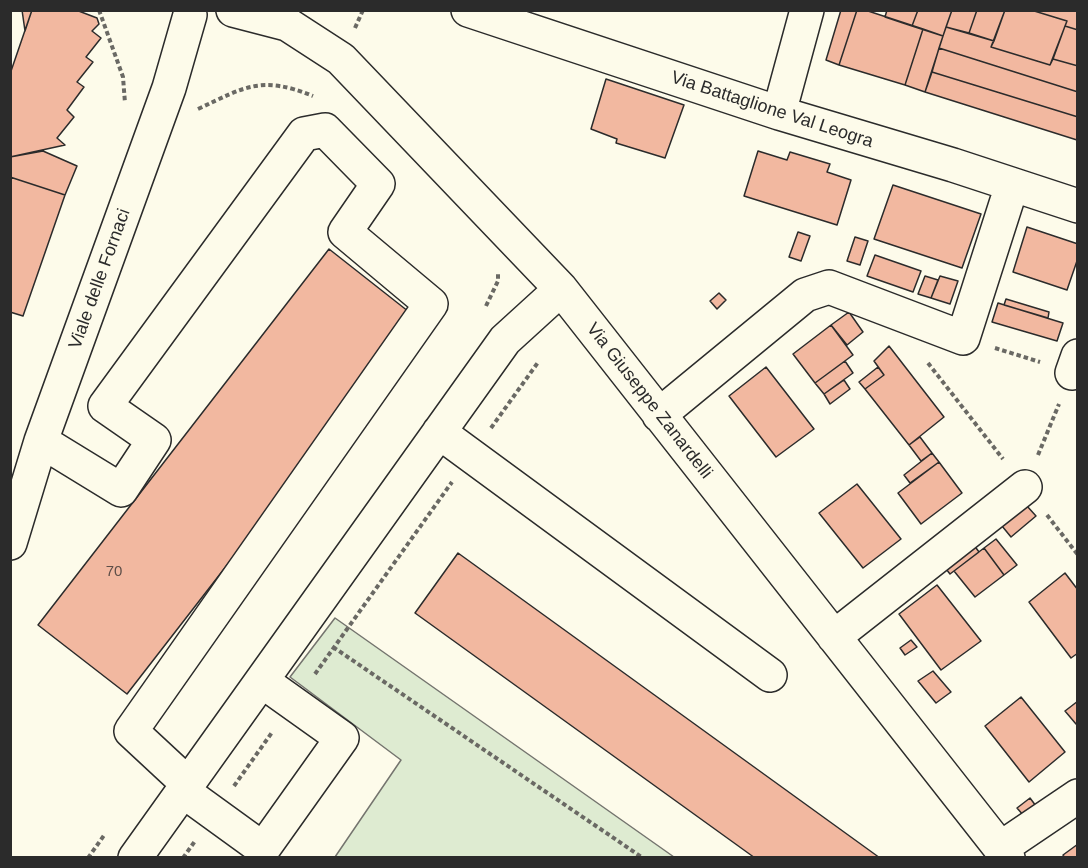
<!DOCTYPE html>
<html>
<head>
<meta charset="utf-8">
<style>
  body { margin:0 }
  #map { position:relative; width:1088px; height:868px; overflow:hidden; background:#fdfbea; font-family:Helvetica,sans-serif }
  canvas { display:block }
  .frame { position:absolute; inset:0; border:12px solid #2b2b2b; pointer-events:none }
</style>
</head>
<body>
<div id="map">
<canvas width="1088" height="868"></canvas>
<div class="frame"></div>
</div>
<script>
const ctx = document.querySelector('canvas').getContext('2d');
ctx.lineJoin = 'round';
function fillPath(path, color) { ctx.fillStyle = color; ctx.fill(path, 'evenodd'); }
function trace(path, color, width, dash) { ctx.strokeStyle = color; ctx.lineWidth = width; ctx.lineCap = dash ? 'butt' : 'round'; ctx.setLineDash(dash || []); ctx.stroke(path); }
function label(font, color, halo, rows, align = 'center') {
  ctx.font = font + ' Helvetica,sans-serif'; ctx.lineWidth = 4.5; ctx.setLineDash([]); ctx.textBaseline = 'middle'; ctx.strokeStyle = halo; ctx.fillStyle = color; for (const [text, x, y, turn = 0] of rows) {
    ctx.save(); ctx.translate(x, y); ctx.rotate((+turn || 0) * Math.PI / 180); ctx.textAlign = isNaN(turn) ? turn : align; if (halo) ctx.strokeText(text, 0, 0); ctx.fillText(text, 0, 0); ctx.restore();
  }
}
const green = new Path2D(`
  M 335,618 L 674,857 L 335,857 L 401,760 L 290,677 Z`);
const building = new Path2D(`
  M 22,10 L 32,10 L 25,31 Z
  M 32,10 L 76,10 L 97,18 L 99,24 L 92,31 L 101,38 L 86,57 L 93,62 L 77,82 L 84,87 L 67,110 L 74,117 L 57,138 L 65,145 L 10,157 L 10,74 Z
  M 841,10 L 857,10 L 839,65 L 826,60 Z
  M 857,10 L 865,10 L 923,29 L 905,85 L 839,65 Z
  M 887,10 L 918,10 L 912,26 L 885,17 Z
  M 918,10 L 952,10 L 943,36 L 912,26 Z
  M 952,10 L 977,10 L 969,33 L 946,27 Z
  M 977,10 L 1005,10 L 994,41 L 969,33 Z
  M 1005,10 L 1031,10 L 1067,21 L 1050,65 L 991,47 Z
  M 1031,10 L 1078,10 L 1078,30 L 1065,26 L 1067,21 Z
  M 1065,26 L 1078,30 L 1078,66 L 1053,59 Z
  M 946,27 L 994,41 L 991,47 L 1050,65 L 1053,59 L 1078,66 L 1078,92 L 939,48 Z
  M 923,29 L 943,36 L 925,92 L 905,85 Z
  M 939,48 L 1078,92 L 1078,117 L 932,72 Z
  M 932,72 L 1078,117 L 1077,140 L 925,92 Z
  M 606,79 L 684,105 L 665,158 L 616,143 L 617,139 L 591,129 Z
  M 43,151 L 77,166 L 65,195 L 10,177 L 10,157 Z
  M 758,151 L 787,160 L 790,152 L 830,164 L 827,172 L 851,180 L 837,225 L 744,196 Z
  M 10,177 L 65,195 L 23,316 L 10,312 Z
  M 893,185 L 981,214 L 962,268 L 874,239 Z
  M 1027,227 L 1078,244 L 1078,258 L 1067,290 L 1013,272 Z
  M 798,232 L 810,236 L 801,261 L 789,257 Z
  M 855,237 L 868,241 L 860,265 L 847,261 Z
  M 329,249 L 418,319 L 127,694 L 38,625 Z
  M 875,255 L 921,271 L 913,292 L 867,276 Z
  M 925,276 L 938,280 L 931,298 L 918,294 Z
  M 940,276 L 958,281 L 950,304 L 931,298 Z
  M 719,293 L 726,300 L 717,309 L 710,301 Z
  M 1006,299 L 1049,312 L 1048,318 L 1004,305 Z
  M 998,303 L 1063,323 L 1057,341 L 992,322 Z
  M 849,312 L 863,332 L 847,345 L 831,325 Z
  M 831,325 L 853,355 L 815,383 L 793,354 Z
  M 889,346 L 944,417 L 909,445 L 865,389 L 884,375 L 874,361 Z
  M 845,361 L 853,373 L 824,394 L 815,383 Z
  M 766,367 L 814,429 L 776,457 L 729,396 Z
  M 878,367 L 884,375 L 865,389 L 859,382 Z
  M 844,380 L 850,389 L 830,404 L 824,394 Z
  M 920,437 L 932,453 L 921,461 L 909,445 Z
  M 932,453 L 939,462 L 910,483 L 904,475 Z
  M 939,462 L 962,493 L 921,524 L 898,493 Z
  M 857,484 L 901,539 L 863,568 L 819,513 Z
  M 1027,506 L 1036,516 L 1011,537 L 1002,526 Z
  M 968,537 L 979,552 L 950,574 L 939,560 Z
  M 996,539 L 1017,565 L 1004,575 L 984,548 Z
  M 984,548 L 1004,575 L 975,597 L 954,571 Z
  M 458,553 L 880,858 L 755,858 L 415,613 Z
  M 1065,573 L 1078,590 L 1078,653 L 1071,658 L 1029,602 Z
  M 937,585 L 981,641 L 941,670 L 899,614 Z
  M 911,640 L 917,647 L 905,655 L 900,648 Z
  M 933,671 L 951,692 L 936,703 L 918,681 Z
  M 1021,697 L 1065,752 L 1029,782 L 985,726 Z
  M 1078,701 L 1078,723 L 1076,724 L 1065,711 Z
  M 1030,798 L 1036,806 L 1024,816 L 1017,808 Z
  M 1078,844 L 1078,858 L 1065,858 L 1063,855 Z`);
const path = new Path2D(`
  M 99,10 L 123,77 L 125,103
  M 355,28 L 363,10
  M 198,109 C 245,87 261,75 313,96
  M 486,306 L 498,281 L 498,274
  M 995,348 L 1040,362
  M 928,363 L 1003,459
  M 491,428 L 539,361
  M 1038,455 L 1059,404
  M 1047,515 L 1078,555
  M 333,647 L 643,858
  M 315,674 L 452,482
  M 234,786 L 273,731
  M 88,858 L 105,834
  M 183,858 L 195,841`);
const minor = new Path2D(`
  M 233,10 L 287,24 L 341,59 L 561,289 L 1008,858
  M 468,10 L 779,113 L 953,165 L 1078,206
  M 779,113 L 807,10
  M 1072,373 L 1078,356
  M 659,415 L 805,295 L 829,287 L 963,338 L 1012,185
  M 439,432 L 770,675
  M 41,441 L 121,490 L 154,440 L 105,406 L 304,134 L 325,130 L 378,184 L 345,232 L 431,304 L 131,731 L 188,784
  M 10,543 L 41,441 L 169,88 L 190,15
  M 834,637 L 1025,487
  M 183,791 L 263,849 L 342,738 L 262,681
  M 1001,848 L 1078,796
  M 135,858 L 505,340 L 561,289`);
const numberNames = [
  ["70",114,572]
];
const streetNames = [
  ["Via Battaglione Val Leogra",772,110,18],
  ["Viale delle Fornaci",100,279,-70],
  ["Via Giuseppe Zanardelli",649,401,52]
];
fillPath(green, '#deebd1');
trace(green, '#74746e', 1.5);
fillPath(building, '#f2b8a0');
trace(building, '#2b2b2b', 1.5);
trace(minor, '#2b2b2b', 36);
trace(path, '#6a6964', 4, [4.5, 3]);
trace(minor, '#fdfbea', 33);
label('15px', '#5d4e48', null, numberNames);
label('18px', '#2b2b2b', '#fdfbea', streetNames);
</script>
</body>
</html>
